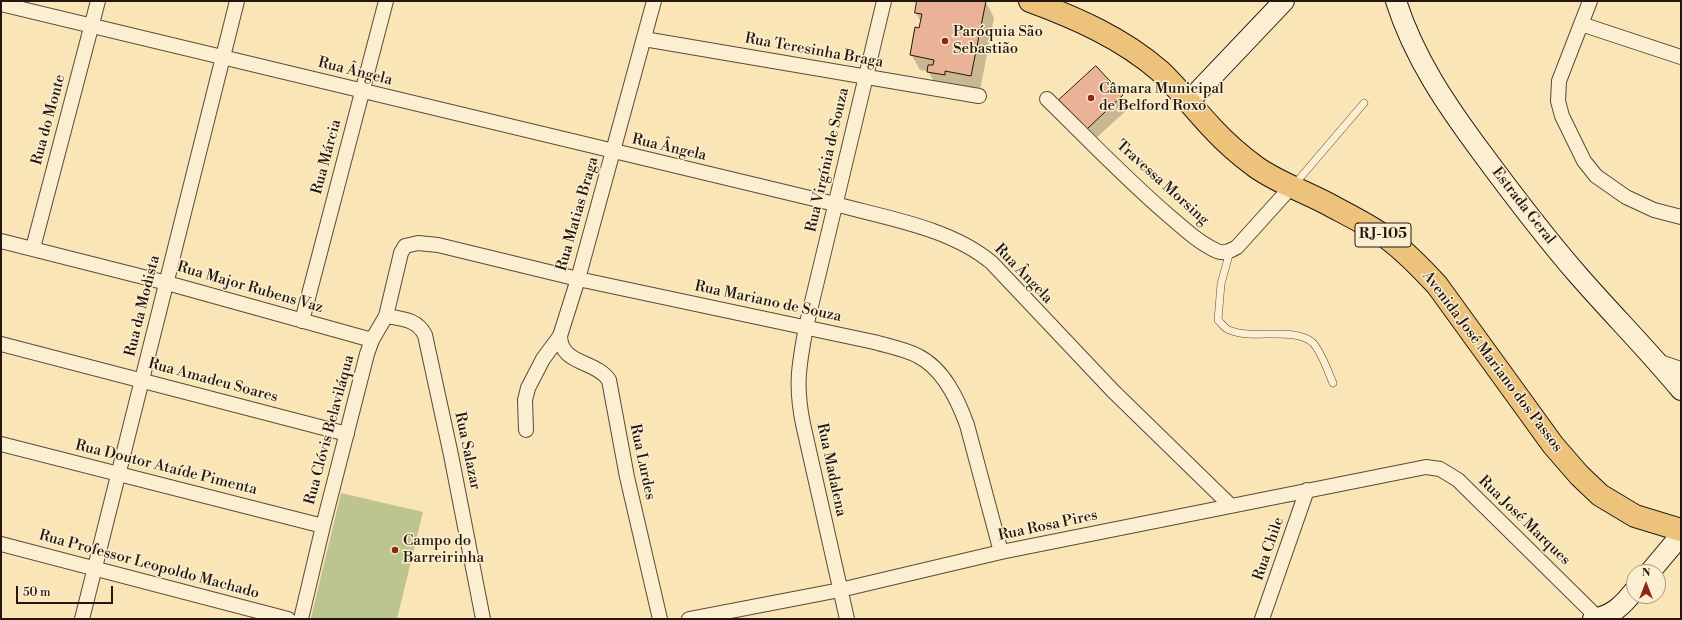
<!DOCTYPE html>
<html>
<head>
<meta charset="utf-8">
<style>
  body { margin:0 }
  #map { position:relative; width:1682px; height:620px; overflow:hidden; background:#fae5b6; font-family:"Libre Bodoni",serif }
  canvas { display:block }
  .frame { position:absolute; inset:0; border:2px solid #22180f; pointer-events:none }
  .north { position:absolute; left:1626px; top:564px; width:40px; height:40px; box-sizing:border-box; background:#fceed0; border:1px solid #a59883; border-radius:50%; rotate:0deg; font-size:11px; font-weight:700; line-height:16px; text-align:center; color:#22180f }
  .north::after { content:''; display:block; margin:auto; width:14px; height:18px; background:#8f2418; clip-path:polygon(50% 0,100% 100%,50% 72%,0 100%) }
  .scale { position:absolute; left:16px; top:586px; width:97px; height:18px; box-sizing:border-box; border:2px solid #22180f; border-top:0; padding-left:5px; font-size:12px; line-height:14px; white-space:nowrap; color:#22180f; -webkit-text-stroke:3px #fceed0; paint-order:stroke }
</style>
</head>
<body>
<div id="map">
<canvas width="1682" height="620"></canvas>
<div class="frame"></div>
<div class="north">N</div>
<div class="scale">50 m</div>
</div>
<script>
const ctx = document.querySelector('canvas').getContext('2d');
ctx.lineJoin = 'round';
function fillPath(path, color) { ctx.fillStyle = color; ctx.fill(path, 'evenodd'); }
function trace(path, color, width, dash) { ctx.strokeStyle = color; ctx.lineWidth = width; ctx.lineCap = dash ? 'butt' : 'round'; ctx.setLineDash(dash || []); ctx.stroke(path); }
function label(font, color, halo, rows, align = 'center') {
  ctx.font = font + ' "Libre Bodoni",serif'; ctx.lineWidth = 3; ctx.setLineDash([]); ctx.textBaseline = 'middle'; ctx.strokeStyle = halo; ctx.fillStyle = color; for (const [text, x, y, turn = 0] of rows) {
    ctx.save(); ctx.translate(x, y); ctx.rotate((+turn || 0) * Math.PI / 180); ctx.textAlign = isNaN(turn) ? turn : align; if (halo) ctx.strokeText(text, 0, 0); ctx.fillText(text, 0, 0); ctx.restore();
  }
}
const green = new Path2D(`
  M 341,493 L 423,512 L 397,619 L 311,618 Z`);
const shadow = new Path2D(`
  M 918,1 L 986,2 L 994,18 L 980,90 L 937,87 L 928,71 L 920,70 L 911,54 L 921,22 L 916,13 Z
  M 1096,68 L 1122,96 L 1129,108 L 1094,140 L 1067,111 L 1060,100 Z`);
const building = new Path2D(`
  M 917,1 L 986,1 L 971,76 L 945,71 L 945,75 L 927,72 L 928,65 L 933,65 L 934,60 L 910,55 L 915,27 L 919,28 L 922,14 L 915,13 Z
  M 1096,66 L 1123,95 L 1087,129 L 1059,100 Z`);
const lane = new Path2D(`
  M 1294,185 L 1364,103
  M 1230,251 L 1221,284 L 1218,320 C 1221,323 1224,327 1227,329 C 1249,341 1293,326 1312,342 C 1321,350 1328,372 1333,383`);
const street = new Path2D(`
  M 1590,1 L 1559,81 L 1558,101 L 1562,116 L 1584,161 L 1596,176 L 1626,197 L 1654,210 L 1681,217
  M 1,4 L 835,204 C 886,218 951,228 992,263 L 1113,391 L 1231,506
  M 1581,24 L 1681,57
  M 644,39 L 979,96
  M 1047,99 C 1087,138 1125,178 1168,215 C 1182,227 1199,243 1217,251 C 1224,254 1230,251 1237,247 L 1292,186
  M 1,241 L 167,283 L 372,340
  M 33,248 L 98,1
  M 386,316 C 402,319 417,319 425,335 L 451,455 L 483,619
  M 302,321 L 386,1
  M 560,336 C 561,365 595,360 609,380 L 627,477 L 660,619
  M 1,344 L 347,434
  M 1657,361 L 1681,369
  M 526,430 L 525,400 L 528,388 L 543,359 L 560,336 L 578,279 L 654,1
  M 1,444 L 323,526
  M 1,544 L 288,619
  M 82,619 L 237,1
  M 301,619 L 323,526 L 367,354 L 372,340 L 386,316 L 401,253 L 405,246 L 418,243 L 438,245 L 578,279 L 874,342 C 888,346 905,349 918,356 C 944,369 958,400 967,425 L 1001,552
  M 689,619 L 840,590 L 1001,552 L 1426,467 L 1440,469 L 1458,480 L 1599,619
  M 847,619 L 803,424 C 795,385 799,365 806,327 L 884,1
  M 1262,619 L 1307,490`);
const secondary = new Path2D(`
  M 1396,1 C 1414,58 1447,106 1482,153 C 1513,195 1544,236 1578,275 C 1612,314 1648,350 1681,390
  M 1189,101 L 1284,1
  M 1650,572 L 1681,535
  M 1593,619 C 1612,616 1623,605 1634,591`);
const primary = new Path2D(`
  M 1030,1 C 1076,18 1122,38 1160,71 C 1179,89 1195,110 1213,129 C 1226,143 1241,156 1256,167 C 1277,182 1303,191 1326,203 C 1348,215 1372,226 1391,241 C 1408,254 1423,270 1437,285 L 1553,445 L 1579,475 L 1600,495 L 1635,516 L 1681,530`);
const markers = [
  [945,41,4,"#8f2418"],
  [1091,98,4,"#8f2418"],
  [395,550,4,"#8f2418"]
];
const shields = [
  [1383,235,56]
];
const shieldNames = [
  ["RJ-105",1383,235]
];
const poiNames = [
  ["Paróquia São",953,32],
  ["Sebastião",953,49],
  ["Câmara Municipal",1099,89],
  ["de Belford Roxo",1099,106],
  ["Campo do",403,541],
  ["Barreirinha",403,558]
];
const streetNames = [
  ["Rua Teresinha Braga",814,51,10],
  ["Rua Ângela",355,72,14],
  ["Rua do Monte",49,120,-75],
  ["Rua Ângela",669,148,13],
  ["Rua Márcia",327,157,-75],
  ["Rua Virgínia de Souza",828,160,-77],
  ["Travessa Morsing",1162,183,42],
  ["Estrada Geral",1523,206,52],
  ["Rua Matias Braga",578,214,-74],
  ["Rua Ângela",1023,274,46],
  ["Rua Major Rubens Vaz",250,288,16],
  ["Rua Mariano de Souza",768,302,12],
  ["Rua da Modista",143,306,-76],
  ["Avenida José Mariano dos Passos",1492,362,53],
  ["Rua Amadeu Soares",213,381,15],
  ["Rua Clóvis Belaviláqua",330,430,-75],
  ["Rua Salazar",467,451,78],
  ["Rua Lurdes",642,462,78],
  ["Rua Doutor Ataíde Pimenta",166,468,14],
  ["Rua Madalena",831,470,78],
  ["Rua José Marques",1524,521,44],
  ["Rua Rosa Pires",1048,526,-12],
  ["Rua Chile",1269,549,-71],
  ["Rua Professor Leopoldo Machado",149,565,15]
];
fillPath(green, '#bdc58f');
fillPath(shadow, '#0003');
fillPath(building, '#eab297');
trace(building, '#22180f', 1);
trace(lane, '#584b39', 8);
trace(street, '#584b39', 16);
trace(secondary, '#22180f', 22);
trace(primary, '#22180f', 24);
trace(lane, '#fceed0', 7);
trace(street, '#fceed0', 14);
trace(secondary, '#fceed0', 20);
trace(primary, '#edc27b', 22);
for (const [x, y, r, color] of markers) { const dot = new Path2D(); dot.arc(x, y, r, 0, 2 * Math.PI); ctx.fillStyle = color; ctx.fill(dot); trace(dot, '#fceed0', 1.5); }
for (const [x, y, w] of shields) { const box = new Path2D(); box.roundRect(x - w / 2, y - 12, w, 24, 3); ctx.fillStyle = '#fceed0'; ctx.fill(box); trace(box, '#22180f', 1); }
label('bold 14px', '#22180f', null, shieldNames);
label('15px', '#22180f', '#fceed0', poiNames, 'left');
label('15px', '#22180f', '#fceed0', streetNames);
</script>
</body>
</html>
